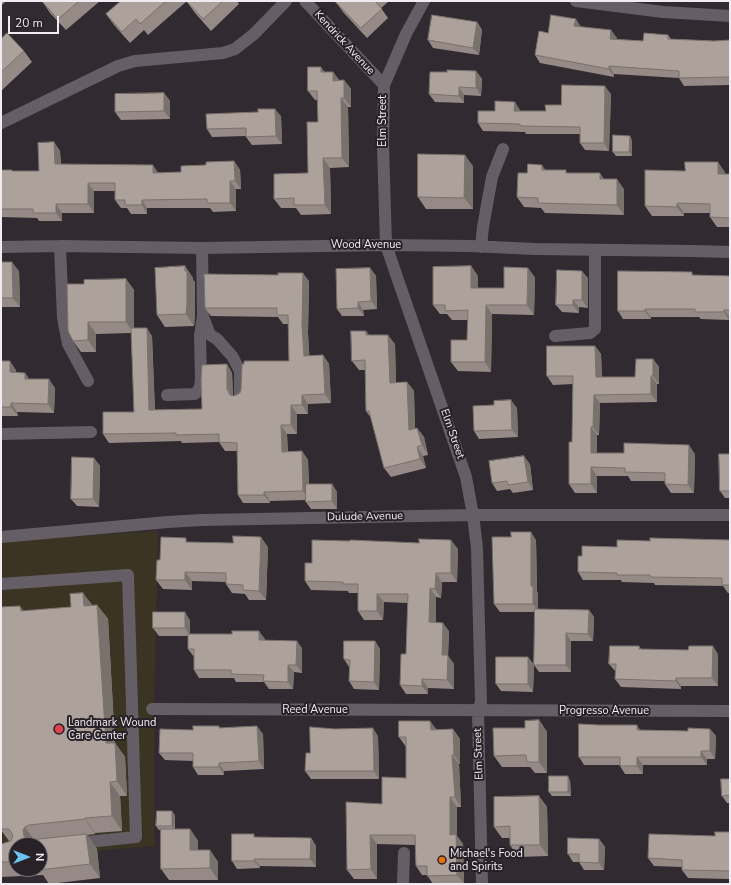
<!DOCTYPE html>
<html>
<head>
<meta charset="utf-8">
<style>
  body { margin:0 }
  #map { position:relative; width:731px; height:885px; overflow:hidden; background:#322a31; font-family:"Nunito Sans",sans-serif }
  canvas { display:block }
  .frame { position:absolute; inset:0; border:2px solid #f1ecf1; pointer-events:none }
  .north { position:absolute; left:8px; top:837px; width:40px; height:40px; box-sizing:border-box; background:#282127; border:1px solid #787278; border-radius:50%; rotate:90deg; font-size:11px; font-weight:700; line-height:16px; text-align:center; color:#f1ecf1 }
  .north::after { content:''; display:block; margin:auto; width:14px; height:18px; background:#6bc3f2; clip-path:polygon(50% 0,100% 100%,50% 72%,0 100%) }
  .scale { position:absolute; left:8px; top:16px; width:51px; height:18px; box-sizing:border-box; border:2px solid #f1ecf1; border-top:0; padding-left:5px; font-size:12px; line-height:14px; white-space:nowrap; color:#f1ecf1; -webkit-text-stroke:3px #282127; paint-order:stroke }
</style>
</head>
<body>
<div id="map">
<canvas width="731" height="885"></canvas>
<div class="frame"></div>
<div class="north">N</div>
<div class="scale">20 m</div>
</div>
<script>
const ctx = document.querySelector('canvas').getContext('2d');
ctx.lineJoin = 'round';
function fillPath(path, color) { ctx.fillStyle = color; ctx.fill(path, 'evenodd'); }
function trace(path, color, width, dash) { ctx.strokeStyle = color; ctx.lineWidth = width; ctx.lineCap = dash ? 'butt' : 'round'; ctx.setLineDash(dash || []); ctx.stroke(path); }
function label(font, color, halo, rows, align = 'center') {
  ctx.font = font + ' "Nunito Sans",sans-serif'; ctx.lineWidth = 4; ctx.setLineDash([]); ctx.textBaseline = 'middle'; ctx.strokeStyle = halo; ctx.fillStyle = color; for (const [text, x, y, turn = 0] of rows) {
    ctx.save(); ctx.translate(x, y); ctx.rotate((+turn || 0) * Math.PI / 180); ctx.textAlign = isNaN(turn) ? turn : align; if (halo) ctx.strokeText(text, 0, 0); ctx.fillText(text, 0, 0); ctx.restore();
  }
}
const commercial = new Path2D(`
  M 158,531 L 154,709 L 154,846 L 40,855 L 40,845 L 16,845 L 1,858 L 1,541 Z`);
const minor = new Path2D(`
  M 305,1 L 384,85
  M 424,1 L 406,34 L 384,85 L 383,145 L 386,245 L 466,477 L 473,515 L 477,548 L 481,702 L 478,711 L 482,884
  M 576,1 L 663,12 L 730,16
  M 1,123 L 118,66 L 135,61 L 223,53 L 235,49 L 254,34 L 286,1
  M 60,246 L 63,318 L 68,344 L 88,381
  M 1,247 L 60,246 L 202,248 L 386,245 L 470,246 L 535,249 L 693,251 L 730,252
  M 481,247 L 483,227 L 492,177 L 503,149
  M 204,319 L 210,335 L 217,339 L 232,356 L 240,371 L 240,397
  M 555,336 L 590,333 L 595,329 L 595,250
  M 167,395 L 195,394 L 200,388 L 201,378 L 200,336 L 203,316 L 202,248
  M 1,434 L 91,432
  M 1,537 L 168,522 L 202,520 L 473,515 L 730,515
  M 1,584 L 128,575 L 136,837 L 77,843
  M 152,709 L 730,711
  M 403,884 L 404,853`);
const wall = new Path2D(`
  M 1,1 L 6,1 L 1,6 Z
  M 42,1 L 100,1 L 66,30 L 50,13 Z
  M 121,1 L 187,1 L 148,35 L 144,30 L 130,43 L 114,25 L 106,14 Z
  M 188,1 L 237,1 L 239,4 L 211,31 L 195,13 L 187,2 Z
  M 335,1 L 389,1 L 381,8 L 388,18 L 367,38 L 343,12 Z
  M 477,22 L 482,30 L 479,55 L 433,48 L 428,40 Z
  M 581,27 L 617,38 L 616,39 L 643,41 L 668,35 L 671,39 L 714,41 L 730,40 L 730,85 L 684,86 L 679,78 L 614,74 L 614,77 L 540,63 L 535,55 L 548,33 Z
  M 1,39 L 24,51 L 32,62 L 1,91 Z
  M 476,71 L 482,79 L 481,96 L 464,95 L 464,103 L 435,102 L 429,94 L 447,72 Z
  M 325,72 L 333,72 L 339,80 L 344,80 L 351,89 L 351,107 L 348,107 L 349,167 L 330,168 L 331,214 L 301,215 L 296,208 L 281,208 L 274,199 L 308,173 L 318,122 L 318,100 L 315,100 L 308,91 Z
  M 164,93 L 170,101 L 170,119 L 121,120 L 115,112 Z
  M 611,94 L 609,151 L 585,150 L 580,143 L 580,134 L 526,134 L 525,132 L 483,131 L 478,123 L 495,111 L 520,110 L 520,111 L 546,111 L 561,105 Z
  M 258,112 L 281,116 L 282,144 L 252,145 L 246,137 L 246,136 L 212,137 L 207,129 Z
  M 632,140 L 632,156 L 616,156 L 613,152 Z
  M 54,142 L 60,151 L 61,164 L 158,173 L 181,172 L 206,165 L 234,161 L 240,170 L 241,189 L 236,189 L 236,211 L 213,212 L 210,208 L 147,208 L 147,214 L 131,214 L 127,208 L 121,208 L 115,200 L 115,191 L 94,191 L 94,213 L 62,213 L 62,221 L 39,221 L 37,218 L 1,217 L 1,170 L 12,170 L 13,171 L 39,171 Z
  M 473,166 L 473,209 L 426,209 L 418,197 Z
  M 545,170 L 568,173 L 604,179 L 624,189 L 624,215 L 545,213 L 541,208 L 524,207 L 517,197 L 527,173 Z
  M 725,172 L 725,174 L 730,174 L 730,227 L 717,227 L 710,217 L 710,213 L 684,213 L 684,216 L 652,216 L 645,206 Z
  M 1,262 L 19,271 L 20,307 L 1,307 Z
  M 185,266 L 193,278 L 193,280 L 195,282 L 195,316 L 194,326 L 165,327 L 157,315 Z
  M 471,266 L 478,276 L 478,288 L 504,288 L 535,277 L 534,315 L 492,314 L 491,372 L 458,371 L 451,362 L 467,340 L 468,320 L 452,320 L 447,314 L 440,314 L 433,305 Z
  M 370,268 L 376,276 L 377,309 L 363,310 L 364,316 L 342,316 L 337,309 Z
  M 695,275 L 730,276 L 729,320 L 701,319 L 699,317 L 651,317 L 651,319 L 623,319 L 618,311 Z
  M 588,278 L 588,308 L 579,307 L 579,313 L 562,312 L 556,305 Z
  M 126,279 L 134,290 L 134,328 L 152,336 L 155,410 L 202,409 L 227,364 L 232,373 L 233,395 L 234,396 L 289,361 L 288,324 L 283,324 L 278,317 L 211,316 L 205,308 L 309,281 L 308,333 L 309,356 L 323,355 L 329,364 L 331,403 L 308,404 L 308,414 L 297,414 L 297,434 L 287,434 L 288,452 L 302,451 L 308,460 L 309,484 L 332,484 L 337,492 L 337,509 L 311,509 L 306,502 L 306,500 L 270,501 L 270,503 L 243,503 L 238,495 L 237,451 L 225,451 L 219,442 L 182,443 L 181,441 L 109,443 L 103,434 L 134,412 L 131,333 L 96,334 L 96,352 L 81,352 L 73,341 L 84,284 Z
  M 366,331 L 369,335 L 395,344 L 396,382 L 407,382 L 414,391 L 415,429 L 417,428 L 424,437 L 428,455 L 423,456 L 426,468 L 391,477 L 384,468 L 371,418 L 366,411 L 365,370 L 359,370 L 352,361 Z
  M 595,346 L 601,354 L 602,377 L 635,377 L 653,359 L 659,367 L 659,384 L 657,384 L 657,402 L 600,403 L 599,435 L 597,435 L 597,453 L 695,454 L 694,493 L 671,493 L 665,484 L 665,481 L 631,481 L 628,476 L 597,476 L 597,493 L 575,493 L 569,484 L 572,442 L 573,384 L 553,385 L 547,376 Z
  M 1,361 L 16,370 L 16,373 L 25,373 L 29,379 L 55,388 L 54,413 L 17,412 L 18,416 L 1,416 Z
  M 494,405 L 517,408 L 518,437 L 479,439 L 474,431 Z
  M 730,454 L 730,498 L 725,498 L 720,491 Z
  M 94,458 L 100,466 L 99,507 L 77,506 L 71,499 Z
  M 530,464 L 533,490 L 513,493 L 510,489 L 497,491 L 492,483 Z
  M 511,537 L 536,540 L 537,591 L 538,594 L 538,609 L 589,610 L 594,617 L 593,641 L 571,641 L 571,672 L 539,672 L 534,665 L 535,612 L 500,612 L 494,604 Z
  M 714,540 L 730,540 L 730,593 L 728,593 L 723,586 L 655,585 L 654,583 L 622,582 L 621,580 L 583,580 L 578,572 L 582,556 L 617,547 L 650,541 Z
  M 189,542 L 268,547 L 266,600 L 249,600 L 245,594 L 232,593 L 226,584 L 226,582 L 192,581 L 192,590 L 163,589 L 156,580 L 160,560 Z
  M 458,549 L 457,582 L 442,582 L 441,598 L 436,597 L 436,622 L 449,631 L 448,656 L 454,664 L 454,689 L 428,688 L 428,694 L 406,694 L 400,685 L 406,654 L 408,603 L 384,602 L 383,620 L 364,620 L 358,611 L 358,593 L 349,593 L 348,591 L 311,590 L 305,581 L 312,563 Z
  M 97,605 L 108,619 L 115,743 L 125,757 L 127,796 L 120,796 L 122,831 L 95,833 L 95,834 L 87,835 L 97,849 L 100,878 L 49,884 L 43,875 L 1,877 L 1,847 L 9,841 L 1,830 L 1,607 L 24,611 L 71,607 ZM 16,845 L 40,845 L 40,869 L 16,869 Z
  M 190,620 L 190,634 L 265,639 L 265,640 L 302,648 L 302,673 L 294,672 L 293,689 L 269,689 L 264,682 L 236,682 L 234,678 L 199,678 L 194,670 L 194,657 L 188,649 L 188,636 L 159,636 L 153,628 Z
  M 375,641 L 380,649 L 379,690 L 354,689 L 349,681 L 349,667 L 344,659 Z
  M 639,646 L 641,649 L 718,654 L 718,686 L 681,686 L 681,689 L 621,687 L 615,679 L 615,671 L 609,664 Z
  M 528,657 L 534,665 L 533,692 L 501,691 L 496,684 Z
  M 539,720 L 547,732 L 547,773 L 535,773 L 530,767 L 502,767 L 494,756 L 525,728 Z
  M 430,721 L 436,730 L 453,729 L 460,739 L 460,764 L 459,764 L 461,807 L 457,807 L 457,836 L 463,844 L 464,884 L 433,884 L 427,875 L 422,875 L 416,866 L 415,845 L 377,844 L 377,879 L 354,879 L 347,870 L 382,804 L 406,778 L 406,747 L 399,737 Z
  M 219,726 L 220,728 L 263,734 L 264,769 L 224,771 L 224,775 L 198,775 L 193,767 L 193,761 L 165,760 L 159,753 L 193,730 Z
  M 710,729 L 716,736 L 715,759 L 707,759 L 707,765 L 643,765 L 643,774 L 625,774 L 620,766 L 620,765 L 584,765 L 579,757 L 640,730 L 688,731 Z
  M 378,736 L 379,779 L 311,779 L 305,771 Z
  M 730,779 L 730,803 L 727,803 L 722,796 Z
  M 570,780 L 571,796 L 552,796 L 549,792 Z
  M 539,796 L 547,807 L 548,856 L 518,857 L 510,845 L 510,838 L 502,838 L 494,827 Z
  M 175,815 L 175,829 L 190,829 L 198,841 L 198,850 L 210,850 L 218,862 L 218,880 L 169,880 L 161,869 L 161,830 L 159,830 L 156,826 Z
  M 730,832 L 730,879 L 688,878 L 682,870 L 682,867 L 654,866 L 648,858 Z
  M 256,837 L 311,838 L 316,846 L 316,867 L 260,866 L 260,868 L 237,869 L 232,861 Z
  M 599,839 L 605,847 L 604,870 L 584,870 L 579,862 L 573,862 L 568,854 Z`);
const shadedWall = new Path2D(`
  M 576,19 L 581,27 L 574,26 Z
  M 477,22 L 482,30 L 479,55 L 473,48 Z
  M 611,30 L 617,38 L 616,46 L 610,39 Z
  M 609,66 L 614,74 L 614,77 L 609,69 Z
  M 321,67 L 328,76 L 321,72 Z
  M 476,71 L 482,79 L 481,96 L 476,88 Z
  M 333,72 L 340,81 L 333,81 Z
  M 344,80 L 351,89 L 351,107 L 344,98 Z
  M 605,86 L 611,94 L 609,151 L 604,143 Z
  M 459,87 L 464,95 L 464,103 L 459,96 Z
  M 164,93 L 170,101 L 170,119 L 164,111 Z
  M 341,98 L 348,107 L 349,167 L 342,158 Z
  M 515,102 L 520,110 L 520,119 L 514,111 Z
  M 275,109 L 281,116 L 282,144 L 276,136 Z
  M 630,136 L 632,140 L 632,156 L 629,152 Z
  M 54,142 L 60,151 L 61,173 L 55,164 Z
  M 465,155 L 473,166 L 473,209 L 464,198 Z
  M 323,158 L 330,168 L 331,214 L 325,205 Z
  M 234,161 L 240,170 L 241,189 L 235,181 Z
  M 718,162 L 725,172 L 725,183 L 718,174 Z
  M 153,165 L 159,174 L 153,173 Z
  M 542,165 L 549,175 L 542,170 Z
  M 600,173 L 607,183 L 600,179 Z
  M 617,179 L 624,189 L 624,215 L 617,205 Z
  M 230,181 L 236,189 L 236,211 L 230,203 Z
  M 88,183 L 94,191 L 94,213 L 88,204 Z
  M 142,200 L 147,208 L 147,214 L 142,205 Z
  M 677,203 L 684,213 L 684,216 L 677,207 Z
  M 56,204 L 62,213 L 62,221 L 56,213 Z
  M 12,262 L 19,271 L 20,307 L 13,298 Z
  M 185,266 L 193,278 L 193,280 L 195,282 L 195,316 L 194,326 L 186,314 Z
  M 471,266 L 478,276 L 478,298 L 471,288 Z
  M 370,268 L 376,276 L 377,309 L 371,301 Z
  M 528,268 L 535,277 L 534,315 L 527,305 Z
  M 582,271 L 588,278 L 588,308 L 582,300 Z
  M 303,273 L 309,281 L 308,333 L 310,365 L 304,356 L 302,325 Z
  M 126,279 L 134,290 L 134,333 L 126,322 Z
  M 573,300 L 579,307 L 579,313 L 573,305 Z
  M 358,302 L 363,310 L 364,316 L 358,308 Z
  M 486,305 L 492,314 L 491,372 L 485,362 Z
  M 645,309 L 651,317 L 651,319 L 645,311 Z
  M 724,310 L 730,317 L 729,320 L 724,312 Z
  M 88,322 L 96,334 L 96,352 L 88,340 Z
  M 147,328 L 152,336 L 155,419 L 149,410 Z
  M 366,331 L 372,340 L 366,335 Z
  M 388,335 L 395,344 L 396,392 L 390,383 Z
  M 595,346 L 601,354 L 602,386 L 596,377 Z
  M 323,355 L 329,364 L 331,403 L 325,394 Z
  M 653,359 L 659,367 L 659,384 L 653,376 Z
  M 10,361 L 16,370 L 17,381 L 10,372 Z
  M 227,364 L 232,373 L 233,397 L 230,395 L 227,389 Z
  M 25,373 L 31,382 L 25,379 Z
  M 651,376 L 657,384 L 657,402 L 651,394 Z
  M 49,379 L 55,388 L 54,413 L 48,404 Z
  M 407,382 L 414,391 L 415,440 L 409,430 Z
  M 302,395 L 308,404 L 308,414 L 302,405 Z
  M 594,395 L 600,403 L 599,435 L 593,427 Z
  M 511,400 L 517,408 L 518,437 L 512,430 Z
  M 11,403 L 17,412 L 18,416 L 11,407 Z
  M 291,405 L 297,414 L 297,434 L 291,425 Z
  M 281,425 L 287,434 L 288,461 L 282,452 Z
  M 591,427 L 597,435 L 597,461 L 591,453 Z
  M 417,428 L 424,437 L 428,455 L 422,445 Z
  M 689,445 L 695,454 L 694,493 L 688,485 Z
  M 417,447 L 423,456 L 426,468 L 420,459 Z
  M 302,451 L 308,460 L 309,500 L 303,491 Z
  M 524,456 L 530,464 L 533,490 L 528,482 Z
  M 94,458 L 100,466 L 99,507 L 93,499 Z
  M 591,467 L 597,476 L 597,493 L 591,484 Z
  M 332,484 L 337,492 L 337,509 L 332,501 Z
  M 264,492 L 270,501 L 270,503 L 264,495 Z
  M 531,532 L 536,540 L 537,591 L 538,594 L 538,612 L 533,604 L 531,586 Z
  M 261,537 L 268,547 L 266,600 L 259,591 Z
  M 451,540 L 458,549 L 457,582 L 451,573 Z
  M 185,572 L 192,581 L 192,590 L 185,580 Z
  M 436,573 L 442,582 L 441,598 L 435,589 Z
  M 430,588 L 436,597 L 436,631 L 429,622 Z
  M 83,593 L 94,607 L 84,606 Z
  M 377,594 L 384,602 L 383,620 L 377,611 Z
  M 97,605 L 108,619 L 115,744 L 115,743 L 125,757 L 127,796 L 117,781 L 106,743 Z
  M 20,606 L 30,620 L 21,611 Z
  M 589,610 L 594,617 L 593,641 L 588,634 Z
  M 185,612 L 190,620 L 190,636 L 185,628 Z
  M 443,623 L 449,631 L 448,656 L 454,664 L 454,689 L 447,680 L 442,655 Z
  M 259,631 L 265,639 L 264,647 L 259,640 Z
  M 566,633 L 571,641 L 571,672 L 566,665 Z
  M 297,641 L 302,648 L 302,673 L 296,665 Z
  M 375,641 L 380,649 L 379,690 L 374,682 Z
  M 713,646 L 718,654 L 718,686 L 712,678 Z
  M 528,657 L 534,665 L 533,692 L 528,684 Z
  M 288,665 L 294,672 L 293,689 L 288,682 Z
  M 676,678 L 681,686 L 681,689 L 676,681 Z
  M 422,679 L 428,688 L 428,694 L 422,686 Z
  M 539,720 L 547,732 L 547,773 L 539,762 Z
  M 430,721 L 437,730 L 431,730 Z
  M 637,725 L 642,733 L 637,730 Z
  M 257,726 L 263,734 L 264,769 L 259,761 Z
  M 373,728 L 378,736 L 379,779 L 374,771 Z
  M 453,729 L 460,739 L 460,764 L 454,755 Z
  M 710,729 L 716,736 L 715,759 L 710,751 Z
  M 701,751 L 707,759 L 707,765 L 701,757 Z
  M 452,755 L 459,764 L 461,807 L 455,797 Z
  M 637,757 L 643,765 L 643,774 L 637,766 Z
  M 219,763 L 224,771 L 224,775 L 219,767 Z
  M 568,776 L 570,780 L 571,796 L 568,792 Z
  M 110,782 L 120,796 L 122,831 L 112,816 Z
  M 539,796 L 547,807 L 548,856 L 540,845 Z
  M 450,797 L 457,807 L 457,836 L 463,844 L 464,884 L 457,875 L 450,835 Z
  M 172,811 L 175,815 L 174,830 L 172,826 Z
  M 85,818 L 95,833 L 95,834 L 85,819 Z
  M 25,827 L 35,841 L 33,844 L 24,836 L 23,830 Z
  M 190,829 L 198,841 L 198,862 L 190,850 Z
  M 86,834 L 97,849 L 100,878 L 90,864 Z
  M 370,835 L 377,844 L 377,879 L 371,869 Z
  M 311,838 L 316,846 L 316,867 L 310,859 Z
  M 599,839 L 605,847 L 604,870 L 599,863 Z
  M 210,850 L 218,862 L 218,880 L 210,868 Z
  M 254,859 L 260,866 L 260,868 L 254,861 Z`);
const building = new Path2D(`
  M 42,1 L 79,1 L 58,19 Z
  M 121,1 L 166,1 L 140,24 L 136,19 L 122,32 L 106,14 Z
  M 188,1 L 223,1 L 203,19 L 187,2 Z
  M 335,1 L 375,1 L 382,9 L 361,28 Z
  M 432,15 L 477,22 L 473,48 L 428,40 Z
  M 551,15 L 576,19 L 574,26 L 611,30 L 610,39 L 643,41 L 644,33 L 668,35 L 668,39 L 714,41 L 730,40 L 730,77 L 679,78 L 679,71 L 609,66 L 609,69 L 535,55 L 539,31 L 548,33 Z
  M 7,33 L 24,51 L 1,72 L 1,39 Z
  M 308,67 L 321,67 L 321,72 L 333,72 L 333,81 L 344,80 L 344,98 L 341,98 L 342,158 L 323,158 L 325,205 L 294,205 L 294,198 L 274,199 L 274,174 L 308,173 L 307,122 L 318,122 L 317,91 L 308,91 Z
  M 447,70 L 476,71 L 476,88 L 459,87 L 459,96 L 429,94 L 430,72 L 447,72 Z
  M 562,85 L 605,86 L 604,143 L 580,143 L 580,127 L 520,126 L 520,124 L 478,123 L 478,111 L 495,111 L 495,101 L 515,102 L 514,111 L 546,111 L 545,105 L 561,105 Z
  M 164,93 L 164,111 L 115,112 L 115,94 Z
  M 258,109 L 275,109 L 276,136 L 246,137 L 246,128 L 207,129 L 206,114 L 258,112 Z
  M 613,135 L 630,136 L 629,152 L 613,152 Z
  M 54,142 L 55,164 L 153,165 L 153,173 L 181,172 L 181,166 L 206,165 L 206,162 L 234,161 L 235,181 L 230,181 L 230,203 L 207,203 L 207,199 L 142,200 L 142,205 L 125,205 L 125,200 L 115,200 L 115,183 L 88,183 L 88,204 L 56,204 L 56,213 L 33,213 L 33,209 L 1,209 L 1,170 L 12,170 L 12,171 L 39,171 L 38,143 Z
  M 418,154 L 465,155 L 464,198 L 418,197 Z
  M 685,162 L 718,162 L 718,174 L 730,174 L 730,218 L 710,217 L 710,204 L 677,203 L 677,207 L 645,206 L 645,170 L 685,171 Z
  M 528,164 L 542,165 L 542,170 L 566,170 L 566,173 L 600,173 L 600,179 L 617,179 L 617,205 L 538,203 L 538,198 L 517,197 L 518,173 L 527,173 Z
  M 1,262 L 12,262 L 13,298 L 1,298 Z
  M 185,266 L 185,271 L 187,271 L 187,304 L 186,314 L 157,315 L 155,268 Z
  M 471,266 L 471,288 L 504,288 L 504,267 L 528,268 L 527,305 L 486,305 L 485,362 L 451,362 L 451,340 L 467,340 L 468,310 L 445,311 L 445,305 L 433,305 L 433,267 Z
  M 370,268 L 371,301 L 358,302 L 358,308 L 337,309 L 336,269 Z
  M 557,270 L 582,271 L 582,300 L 573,300 L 573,305 L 556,305 Z
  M 618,271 L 692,272 L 692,275 L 730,276 L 730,310 L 724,310 L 724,312 L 695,312 L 695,309 L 645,309 L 645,311 L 618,311 Z
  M 278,273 L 303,273 L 302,325 L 304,356 L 323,355 L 325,394 L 302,395 L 302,405 L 291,405 L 291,425 L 281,425 L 282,452 L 302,451 L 303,491 L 264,492 L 264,495 L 238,495 L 237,443 L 219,442 L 219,434 L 176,435 L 176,433 L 103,434 L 103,412 L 134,412 L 131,328 L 147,328 L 149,410 L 202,409 L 201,380 L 202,365 L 227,364 L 227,389 L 230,395 L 234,396 L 240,393 L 241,389 L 242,364 L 244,364 L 244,361 L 289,361 L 288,315 L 277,315 L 277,308 L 205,308 L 204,274 L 278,275 Z
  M 126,279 L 126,322 L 88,322 L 88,340 L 73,341 L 68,331 L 67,284 L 84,284 L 84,280 Z
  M 351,331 L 366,331 L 366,335 L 388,335 L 390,383 L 407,382 L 409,430 L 417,428 L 422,445 L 417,447 L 420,459 L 384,468 L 369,411 L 366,411 L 365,360 L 352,361 Z
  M 547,346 L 595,346 L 596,377 L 635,377 L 636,359 L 653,359 L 653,376 L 651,376 L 651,394 L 594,395 L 593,427 L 591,427 L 591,453 L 624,453 L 624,443 L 689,445 L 688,485 L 665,484 L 665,473 L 625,472 L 625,468 L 591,467 L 591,484 L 569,484 L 569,442 L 572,442 L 573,376 L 547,376 Z
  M 1,361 L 10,361 L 10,372 L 25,373 L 25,379 L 49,379 L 48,404 L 11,403 L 11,407 L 1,407 Z
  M 511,400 L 512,430 L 474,431 L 473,406 L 494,405 L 494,401 Z
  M 719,454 L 730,454 L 730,491 L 720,491 Z
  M 524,456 L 528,482 L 508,485 L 507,481 L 492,483 L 489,461 Z
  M 72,457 L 94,458 L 93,499 L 71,499 Z
  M 306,484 L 332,484 L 332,501 L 306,502 Z
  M 511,532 L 531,532 L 531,586 L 533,586 L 533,604 L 494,604 L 492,537 L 511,537 Z
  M 233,536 L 261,537 L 259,591 L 243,590 L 243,585 L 226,584 L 226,573 L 185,572 L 185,580 L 156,580 L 157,560 L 160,560 L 161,537 L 186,538 L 186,542 L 233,543 Z
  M 650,538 L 730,540 L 730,585 L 722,585 L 722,578 L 650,577 L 650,575 L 617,575 L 617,573 L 578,572 L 578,556 L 582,556 L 582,546 L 617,547 L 617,540 L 650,541 Z
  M 419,539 L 451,540 L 451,573 L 436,573 L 435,589 L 430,588 L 429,622 L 443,623 L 442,655 L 448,655 L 447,680 L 422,679 L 422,686 L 400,685 L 401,654 L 406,654 L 408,594 L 377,594 L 377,611 L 358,611 L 358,584 L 343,584 L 343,582 L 305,581 L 305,563 L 312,563 L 312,540 L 350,541 L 350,540 L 419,543 Z
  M 83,593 L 84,606 L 97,605 L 106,743 L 115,743 L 117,781 L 110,782 L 112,816 L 85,818 L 85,819 L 29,825 L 25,827 L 23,830 L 24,836 L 30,840 L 86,834 L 90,864 L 39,870 L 39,869 L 40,869 L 40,845 L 16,845 L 16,862 L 1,862 L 1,844 L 11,841 L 13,835 L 9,829 L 1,829 L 1,607 L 20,606 L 21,611 L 71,607 L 70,594 Z
  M 535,609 L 589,610 L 588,634 L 566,633 L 566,665 L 534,665 Z
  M 153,612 L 185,612 L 185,628 L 153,628 Z
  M 232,631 L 259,631 L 259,640 L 297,641 L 296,665 L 288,665 L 288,682 L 263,681 L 264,675 L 231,674 L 231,670 L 194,670 L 194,649 L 188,649 L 188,634 L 232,634 Z
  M 344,641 L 375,641 L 374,682 L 349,681 L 350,660 L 344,659 Z
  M 610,646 L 639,646 L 639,649 L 688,650 L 689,646 L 713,646 L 712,678 L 676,678 L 676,681 L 615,679 L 616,664 L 609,664 Z
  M 496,657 L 528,657 L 528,684 L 496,684 Z
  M 539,720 L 539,762 L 527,762 L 526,755 L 494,756 L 493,728 L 525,728 L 525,721 Z
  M 399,721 L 430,721 L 431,730 L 453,729 L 454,755 L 452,755 L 455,797 L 450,797 L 450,835 L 456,834 L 457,875 L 427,876 L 427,866 L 416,866 L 415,835 L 370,835 L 371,869 L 347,870 L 346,802 L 382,804 L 382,777 L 406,778 L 406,737 L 399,737 Z
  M 579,724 L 599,725 L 637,725 L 637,730 L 688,731 L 688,728 L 710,729 L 710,751 L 701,751 L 701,757 L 637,757 L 637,766 L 620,766 L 620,757 L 579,757 Z
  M 193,726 L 219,726 L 219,728 L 257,726 L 259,761 L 219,763 L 219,767 L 193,767 L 193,753 L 159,753 L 160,729 L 193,730 Z
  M 310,727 L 335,729 L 373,728 L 374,771 L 305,771 L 306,753 L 310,753 Z
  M 549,776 L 568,776 L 568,792 L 549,792 Z
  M 721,779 L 730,779 L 730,795 L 722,796 Z
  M 539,796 L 540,845 L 510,845 L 510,826 L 494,827 L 494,797 Z
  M 157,811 L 172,811 L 172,826 L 156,826 Z
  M 161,829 L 190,829 L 190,850 L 210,850 L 210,868 L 161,869 Z
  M 715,832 L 730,832 L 730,871 L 682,870 L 682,860 L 648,858 L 649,834 L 715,836 Z
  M 232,834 L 254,834 L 254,837 L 311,838 L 310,859 L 254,859 L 254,861 L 232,861 Z
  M 568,838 L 599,839 L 599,863 L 579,862 L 579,854 L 568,854 Z`);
const markers = [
  [59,729,5,"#e0444e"],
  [442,860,4,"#e8710a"]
];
const streetNames = [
  ["Kendrick Avenue",344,43,47],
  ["Elm Street",383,121,-90],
  ["Wood Avenue",366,245],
  ["Elm Street",452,434,71],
  ["Dulude Avenue",365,517,-1],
  ["Reed Avenue",315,710],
  ["Progresso Avenue",604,711],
  ["Elm Street",479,754,-92]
];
const poiNames = [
  ["Landmark Wound",68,723],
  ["Care Center",68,736],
  ["Michael's Food",450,854],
  ["and Spirits",450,867]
];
fillPath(commercial, '#3c3423');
trace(minor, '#665e66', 12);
fillPath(wall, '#958a85');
fillPath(shadedWall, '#79716c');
fillPath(building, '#ada19b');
trace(building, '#79716c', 1);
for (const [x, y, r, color] of markers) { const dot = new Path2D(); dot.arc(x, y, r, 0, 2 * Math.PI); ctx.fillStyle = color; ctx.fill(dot); trace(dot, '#282127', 1.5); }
label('11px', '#f1ecf1', '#282127', streetNames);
label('11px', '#f1ecf1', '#282127', poiNames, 'left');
</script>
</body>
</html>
